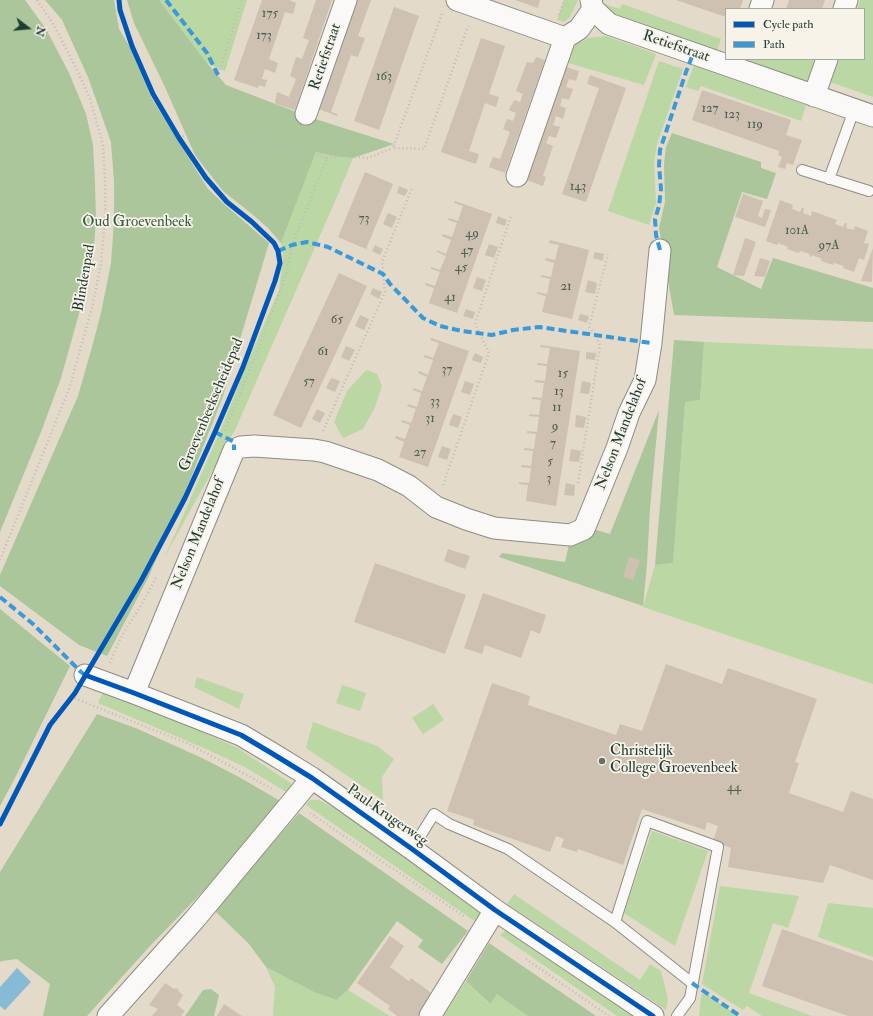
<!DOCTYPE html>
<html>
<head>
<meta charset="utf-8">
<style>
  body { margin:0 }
  #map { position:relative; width:873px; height:1016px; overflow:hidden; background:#e3dac9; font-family:"IM FELL Double Pica",serif }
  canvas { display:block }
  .legend { position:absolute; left:725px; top:8px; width:140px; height:52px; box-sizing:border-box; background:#f7f3e8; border:1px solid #a1aaa0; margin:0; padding:5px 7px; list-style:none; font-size:12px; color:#1f3d34 }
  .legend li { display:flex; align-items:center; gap:8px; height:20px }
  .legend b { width:20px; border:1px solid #a1aaa0 }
  .north { position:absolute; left:8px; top:8px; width:40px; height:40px; -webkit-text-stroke:3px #f7f3e8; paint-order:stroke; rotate:106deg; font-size:11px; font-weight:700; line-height:16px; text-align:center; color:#1f3d34 }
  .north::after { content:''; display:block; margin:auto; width:14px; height:18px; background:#1f3d34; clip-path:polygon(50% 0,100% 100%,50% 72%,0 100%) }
</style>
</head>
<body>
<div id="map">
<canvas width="873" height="1016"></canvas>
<ul class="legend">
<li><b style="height:5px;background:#0057b8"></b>Cycle path</li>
<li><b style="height:5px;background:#3a99d8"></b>Path</li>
</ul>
<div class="north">N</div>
</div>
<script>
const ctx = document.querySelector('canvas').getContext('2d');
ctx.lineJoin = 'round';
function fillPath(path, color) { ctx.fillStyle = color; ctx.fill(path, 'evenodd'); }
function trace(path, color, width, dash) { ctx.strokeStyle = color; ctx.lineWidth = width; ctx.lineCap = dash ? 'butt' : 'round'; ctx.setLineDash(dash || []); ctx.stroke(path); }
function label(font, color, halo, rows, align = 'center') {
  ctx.font = font + ' "IM FELL Double Pica",serif'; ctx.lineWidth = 3.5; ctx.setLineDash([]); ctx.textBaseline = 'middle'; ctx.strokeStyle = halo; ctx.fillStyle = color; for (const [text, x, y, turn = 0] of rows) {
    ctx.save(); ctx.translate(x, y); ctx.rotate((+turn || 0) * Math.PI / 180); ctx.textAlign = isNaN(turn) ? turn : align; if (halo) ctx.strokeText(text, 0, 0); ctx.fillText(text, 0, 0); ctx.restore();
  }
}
const green = new Path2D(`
  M 159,0 L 247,0 L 225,71 L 207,63 Z
  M 564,0 L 578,0 L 570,17 L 564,22 L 557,20 Z
  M 860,0 L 873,0 L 873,97 L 830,82 L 839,59 L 864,59 L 864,9 L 857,9 Z
  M 604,4 L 620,9 L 622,4 L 721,39 L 717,51 L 611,15 L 605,8 Z
  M 606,36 L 656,54 L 644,85 L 565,62 L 574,46 L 588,38 Z
  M 743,59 L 809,59 L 817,62 L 810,83 Z
  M 659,61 L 683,69 L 657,144 L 654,163 L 656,203 L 649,225 L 608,211 Z
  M 694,65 L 806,105 L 801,121 L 701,86 L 698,91 L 686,87 Z
  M 316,152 L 333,156 L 353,158 L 339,192 L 235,430 L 164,558 L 176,532 L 189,502 L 221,429 L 251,354 L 279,290 L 283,258 L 281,243 Z
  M 704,342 L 873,349 L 873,684 L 643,607 L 655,565 L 673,563 L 685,401 L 700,400 Z
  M 366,370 L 377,374 L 382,386 L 375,407 L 363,429 L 343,438 L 334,422 L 347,391 Z
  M 197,677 L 244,694 L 239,709 L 194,687 Z
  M 342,685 L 366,693 L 360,711 L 336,703 Z
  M 107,690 L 236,747 L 295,786 L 293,796 L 243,766 L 206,749 L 98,703 L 103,692 Z
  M 433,704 L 444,720 L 423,734 L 412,718 Z
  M 313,722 L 377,746 L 394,759 L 382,777 L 383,800 L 306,748 Z
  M 310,800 L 319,800 L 331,806 L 485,909 L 476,922 L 306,805 Z
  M 652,831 L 708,851 L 675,946 L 624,913 Z
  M 720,886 L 799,896 L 788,928 L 773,923 L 749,993 L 812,1016 L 762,1016 L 747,1006 L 743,1010 L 702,984 Z
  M 514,894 L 640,980 L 650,964 L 661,971 L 668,999 L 666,1010 L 507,904 Z
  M 828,903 L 873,908 L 873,957 L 818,937 Z
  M 510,927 L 640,1016 L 617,1016 L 500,935 Z
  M 266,967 L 314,992 L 336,1000 L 348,990 L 390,1016 L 273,1016 L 275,987 Z
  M 466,981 L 489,1004 L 497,993 L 528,1016 L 443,1016 Z
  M 702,994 L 707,994 L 738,1016 L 699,1016 L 701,997 Z`);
const forest = new Path2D(`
  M 0,0 L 25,0 L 46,29 L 69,73 L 86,114 L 93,145 L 95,182 L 96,220 L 93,260 L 84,296 L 61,378 L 41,432 L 0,532 Z
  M 45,0 L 114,0 L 119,29 L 131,49 L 151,97 L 208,189 L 225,205 L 269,243 L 222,399 L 182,500 L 149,576 L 107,656 L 79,645 L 0,586 L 0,575 L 78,396 L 92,347 L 101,313 L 111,263 L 114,221 L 114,182 L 111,142 L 88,77 L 62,20 Z
  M 127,0 L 159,0 L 207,63 L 226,85 L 309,117 L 394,144 L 353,158 L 333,156 L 316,152 L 281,243 L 268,228 L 252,214 L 223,191 L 195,155 L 164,85 L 134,23 Z
  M 672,133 L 761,162 L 761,168 L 776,173 L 767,199 L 742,192 L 717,267 L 761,289 L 773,258 L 873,288 L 873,322 L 674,315 L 659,228 L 665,202 L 664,164 L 666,147 Z
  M 674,340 L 704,342 L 700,400 L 685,402 L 673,563 L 655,565 Z
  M 659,410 L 650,508 L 647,564 L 643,606 L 499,557 L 502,553 L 565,562 L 569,544 L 593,529 L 610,534 Z
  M 0,609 L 70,666 L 16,776 L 0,806 Z
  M 97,714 L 138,729 L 204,759 L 239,777 L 282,802 L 238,855 L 149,947 L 87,1016 L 43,1016 L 50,984 L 17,959 L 2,961 L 0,962 L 0,872 Z
  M 299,813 L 468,931 L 442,964 L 418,947 L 423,940 L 397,921 L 348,990 L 336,1000 L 314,992 L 266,967 L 249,944 L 214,910 Z
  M 489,943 L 596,1016 L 528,1016 L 497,994 L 490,1004 L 466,981 Z
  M 211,989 L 219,995 L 214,1016 L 185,1016 L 203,990 Z`);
const water = new Path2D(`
  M 17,968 L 31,982 L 5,1010 L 0,1006 L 0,987 Z`);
const building = new Path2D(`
  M 262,0 L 289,0 L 296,3 L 293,14 L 285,12 L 269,59 L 278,63 L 275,73 L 265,69 L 262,79 L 267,80 L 265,87 L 259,85 L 258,88 L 234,80 Z
  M 316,0 L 332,0 L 295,110 L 276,104 L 275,102 L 277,92 L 289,97 L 296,79 L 290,76 L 296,57 L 302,59 L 309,40 L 303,38 Z
  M 354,0 L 371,0 L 358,36 L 365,38 L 358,57 L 351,55 L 331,112 L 338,114 L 337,116 L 316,108 Z
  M 515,0 L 540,0 L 538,8 Z
  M 676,0 L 743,0 L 740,9 L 726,9 L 726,17 Z
  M 789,0 L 825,0 L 822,9 L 786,9 Z
  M 394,7 L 419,16 L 379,130 L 354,121 Z
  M 481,38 L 505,46 L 489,94 L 499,97 L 496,107 L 485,103 L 469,151 L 479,154 L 476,164 L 441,152 Z
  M 536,57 L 545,60 L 505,173 L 489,167 L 493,157 L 500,159 L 510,132 L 503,129 L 507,119 L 513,121 L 516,113 L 509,110 L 514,100 L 520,102 L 523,94 L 516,91 L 527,62 L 533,63 Z
  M 563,66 L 579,71 L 576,81 L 569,79 L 566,87 L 573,89 L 569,100 L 562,98 L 560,106 L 566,108 L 563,119 L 556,116 L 553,125 L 560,127 L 556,138 L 549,136 L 546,143 L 553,146 L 543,176 L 546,177 L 543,186 L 524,179 Z
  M 590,75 L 626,88 L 586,202 L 562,194 L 599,88 L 587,84 Z
  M 702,90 L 791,120 L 786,135 L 802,140 L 793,165 L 787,163 L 785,169 L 778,167 L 782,157 L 778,155 L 779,151 L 692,120 Z
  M 365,172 L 393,184 L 366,249 L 338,237 Z
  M 399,186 L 408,190 L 405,196 L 397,193 Z
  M 743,194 L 763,201 L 758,216 L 762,218 L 765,209 L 771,210 L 765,227 L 735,217 Z
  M 780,200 L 793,205 L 792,209 L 800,212 L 802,208 L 804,208 L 803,213 L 811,216 L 812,211 L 837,220 L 835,224 L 843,227 L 845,223 L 847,223 L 846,228 L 854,230 L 855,226 L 868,231 L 864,243 L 869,244 L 864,260 L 859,258 L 854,272 L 843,268 L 844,266 L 834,263 L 833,265 L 821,261 L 822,259 L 812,255 L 811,257 L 809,256 L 810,254 L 800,251 L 799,253 L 787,249 L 788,247 L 778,243 L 777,245 L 766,241 Z
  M 455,201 L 492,214 L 457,313 L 429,303 L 434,288 L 425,285 L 426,283 L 435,286 L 440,272 L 431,269 L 431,267 L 440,270 L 446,256 L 437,252 L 437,250 L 446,254 L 451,240 L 442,236 L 443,234 L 452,237 L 457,223 L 448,220 L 449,218 L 458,221 L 463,206 L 454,203 Z
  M 388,213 L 397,217 L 392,228 L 383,224 Z
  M 498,216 L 507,220 L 505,226 L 496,223 Z
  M 745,238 L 756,242 L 744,276 L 733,275 Z
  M 550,240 L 589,250 L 572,319 L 542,312 L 546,296 L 537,294 L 537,292 L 547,294 L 550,279 L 541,277 L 541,275 L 551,277 L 554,263 L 545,260 L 546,258 L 555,260 L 559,245 L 549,243 Z
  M 489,244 L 498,247 L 494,258 L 485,255 Z
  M 375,245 L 383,249 L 380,255 L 372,251 Z
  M 873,248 L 872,282 L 861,281 Z
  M 595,252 L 604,254 L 603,261 L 593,258 Z
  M 760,258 L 770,261 L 765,277 L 754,276 Z
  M 339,273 L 367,286 L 301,428 L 273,415 Z
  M 477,277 L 486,280 L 482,291 L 473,288 Z
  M 588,280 L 597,283 L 595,294 L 585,292 Z
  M 373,288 L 382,292 L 379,299 L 370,294 Z
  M 466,309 L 475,312 L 473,319 L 463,316 Z
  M 580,314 L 589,316 L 587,323 L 578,320 Z
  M 360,315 L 369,319 L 364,330 L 355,326 Z
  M 431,338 L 469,351 L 428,467 L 399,457 L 404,442 L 395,438 L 396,436 L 405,439 L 410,425 L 401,422 L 402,420 L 411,423 L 416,409 L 407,406 L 408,404 L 417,407 L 421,393 L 413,390 L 413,388 L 422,391 L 427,377 L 418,373 L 419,371 L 428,375 L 433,360 L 424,357 L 424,356 L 425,355 L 433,358 L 439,343 L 430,340 Z
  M 541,345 L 580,351 L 556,506 L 526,501 L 528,485 L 519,484 L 519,482 L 529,483 L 531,468 L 521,467 L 521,466 L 522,465 L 531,466 L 533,451 L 524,450 L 524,448 L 534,449 L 536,434 L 527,433 L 527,431 L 537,432 L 539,417 L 529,416 L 529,415 L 530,414 L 539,415 L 541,400 L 532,399 L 532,397 L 542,398 L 544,383 L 535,382 L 535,380 L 545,381 L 547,366 L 537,365 L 538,363 L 547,364 L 550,348 L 540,347 Z
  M 346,346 L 355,350 L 349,361 L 341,357 Z
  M 586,352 L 596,353 L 595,360 L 586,359 Z
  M 475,353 L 483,357 L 481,363 L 472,360 Z
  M 331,378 L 340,381 L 335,392 L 326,388 Z
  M 465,381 L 474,384 L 470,395 L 461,392 Z
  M 582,381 L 591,383 L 589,394 L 580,393 Z
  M 317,409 L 325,413 L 320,423 L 312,419 Z
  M 453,414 L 462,417 L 458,428 L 449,425 Z
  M 576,415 L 586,417 L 584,428 L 575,427 Z
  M 442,446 L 451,449 L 447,460 L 438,457 Z
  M 571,449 L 581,451 L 579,462 L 569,461 Z
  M 566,483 L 575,485 L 574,496 L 564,495 Z
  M 448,549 L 470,556 L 465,569 L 444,561 Z
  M 629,557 L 640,560 L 633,580 L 623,577 Z
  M 375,563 L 466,595 L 445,654 L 354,622 Z
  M 483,593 L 546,615 L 540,634 L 531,630 L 521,658 L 485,645 L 482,654 L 464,648 Z
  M 666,664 L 722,684 L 728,668 L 817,699 L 795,762 L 799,763 L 789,793 L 843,812 L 851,791 L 873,799 L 873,880 L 830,865 L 823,883 L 728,867 L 731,848 L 713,841 L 718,826 L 707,822 L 705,830 L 642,809 L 623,865 L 578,849 L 577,852 L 561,847 L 564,839 L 556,836 L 550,852 L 473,825 L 474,820 L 447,811 L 492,683 L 530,696 L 528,705 L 616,735 L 620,724 L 642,731 Z
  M 782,929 L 873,961 L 873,1016 L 848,1016 L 762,986 Z
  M 390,936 L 404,946 L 390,967 L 409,981 L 411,978 L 434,995 L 419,1016 L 397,1016 L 388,1009 L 390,1006 L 357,983 Z
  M 165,983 L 174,989 L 176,988 L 179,990 L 178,991 L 183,995 L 177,1005 L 185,1011 L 181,1016 L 152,1016 L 158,1009 L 149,1005 Z
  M 224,1004 L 242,1016 L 217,1016 Z`);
const path = new Path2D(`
  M 442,14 L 393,148 L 424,149 L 468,26
  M 559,15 L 564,0
  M 179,138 L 195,130
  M 327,158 L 343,156 L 368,158 L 393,148
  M 225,430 L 257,353 L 286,274 L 292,245 L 327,158 L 277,144 L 257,144 L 221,141 L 195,130 L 218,75 L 242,0
  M 323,431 L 385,292 L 382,262 L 412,188
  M 578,483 L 600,345 L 595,334 L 589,327 L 608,254
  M 443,485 L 489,353 L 475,324 L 511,216
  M 0,560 L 69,389 L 92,308 L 101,264 L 105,219 L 105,182 L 103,145 L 90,99 L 79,74 L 55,27 L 37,0
  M 110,663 L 115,650 L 124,632 L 142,604 L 157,576
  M 71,697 L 187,743 L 234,768 L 274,790
  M 310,813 L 465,917
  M 526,959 L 609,1016`);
const service = new Path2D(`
  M 802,170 L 869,191
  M 829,179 L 854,110
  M 412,849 L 434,814 L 449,824 L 508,849 L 615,922 L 647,821 L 718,847 L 690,998 L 677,1016
  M 615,922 L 692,983`);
const minor = new Path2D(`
  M 457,0 L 565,38
  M 591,0 L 593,9 L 609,24 L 873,116
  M 760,9 L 763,0
  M 844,9 L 847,0
  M 814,96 L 827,59
  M 306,114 L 346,0
  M 517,176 L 565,38 L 579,29 L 593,9
  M 85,675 L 134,693 L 241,735 L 273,754 L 312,778 L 412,849 L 495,910 L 653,1016
  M 134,693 L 234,450 L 241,447 L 254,446 L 314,450 L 325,452 L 378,470 L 409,486 L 436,507 L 466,519 L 494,528 L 570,535 L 584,529 L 617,448 L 629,413 L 645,380 L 651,343 L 660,250
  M 108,1016 L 195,919 L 312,778
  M 430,1016 L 495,910`);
const quiet = new Path2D(`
  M 166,0 L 207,53 L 218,75
  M 660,250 L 656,235 L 655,219 L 659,206 L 661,189 L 659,165 L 660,150 L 686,72 L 693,54
  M 278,251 L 292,245 L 307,242 L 328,247 L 383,274 L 390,284 L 423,318 L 440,326 L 462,331 L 492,335 L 513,330 L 539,327 L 651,343
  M 215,432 L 234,442 L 234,450
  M 0,597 L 33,624 L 81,672 L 85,675
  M 692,983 L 740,1016`);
const cycleway = new Path2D(`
  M 85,675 L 134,693 L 241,735 L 273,754 L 312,778 L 412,849 L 495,910 L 653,1016
  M 0,824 L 50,725 L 75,693 L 141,581 L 185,498 L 215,432 L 243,367 L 275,281 L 280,263 L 278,251 L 274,243 L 252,222 L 227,202 L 206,178 L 179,138 L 153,94 L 132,46 L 120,10 L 119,0`);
const markers = [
  [602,761,4,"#647468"]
];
const numberNames = [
  ["175",270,14],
  ["173",264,36],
  ["163",384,77],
  ["127",710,109],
  ["123",732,115],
  ["119",755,125],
  ["143",578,187],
  ["73",364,219],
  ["101A",797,231],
  ["49",472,234],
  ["97A",829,246],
  ["47",467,251],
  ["45",461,268],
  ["21",566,287],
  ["41",450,298],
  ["65",337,320],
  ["61",323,352],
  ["37",447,370],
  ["15",563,374],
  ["57",309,382],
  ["13",559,392],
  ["33",435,402],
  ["11",557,408],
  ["31",430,419],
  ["9",555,427],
  ["7",553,444],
  ["27",420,453],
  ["5",550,462],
  ["3",549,479],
  ["44",734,788]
];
const streetNames = [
  ["Retiefstraat",676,47,19],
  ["Retiefstraat",326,57,-71],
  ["Blindenpad",85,278,-80],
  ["Groevenbeekseheidepad",212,405,-67],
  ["Nelson Mandelahof",622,434,-69],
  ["Nelson Mandelahof",199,534,-68],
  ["Paul Krugerweg",387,816,35]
];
const parkNames = [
  ["Oud Groevenbeek",137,223]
];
const poiNames = [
  ["Christelijk",610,752],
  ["College Groevenbeek",610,769]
];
fillPath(green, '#bbd7a4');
fillPath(forest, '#aac69a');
fillPath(water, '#85bbd4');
fillPath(building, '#cec1b1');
trace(service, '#8c8d83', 12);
trace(minor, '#8c8d83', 23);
trace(path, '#bcbdb9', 2.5, [1, 3]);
trace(service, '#fbf9f7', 10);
trace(minor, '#fbf9f7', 21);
trace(quiet, '#3a99d8', 4, [8, 4]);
trace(cycleway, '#0057b8', 5);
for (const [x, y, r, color] of markers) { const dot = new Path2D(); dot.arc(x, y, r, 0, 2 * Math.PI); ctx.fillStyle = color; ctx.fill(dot); trace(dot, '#f7f3e8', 1.5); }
label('13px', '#4c6054', null, numberNames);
label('15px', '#1f3d34', '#f7f3e8', streetNames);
label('15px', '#385b44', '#f7f3e8', parkNames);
label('15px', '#1f3d34', '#f7f3e8', poiNames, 'left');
</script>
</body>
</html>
